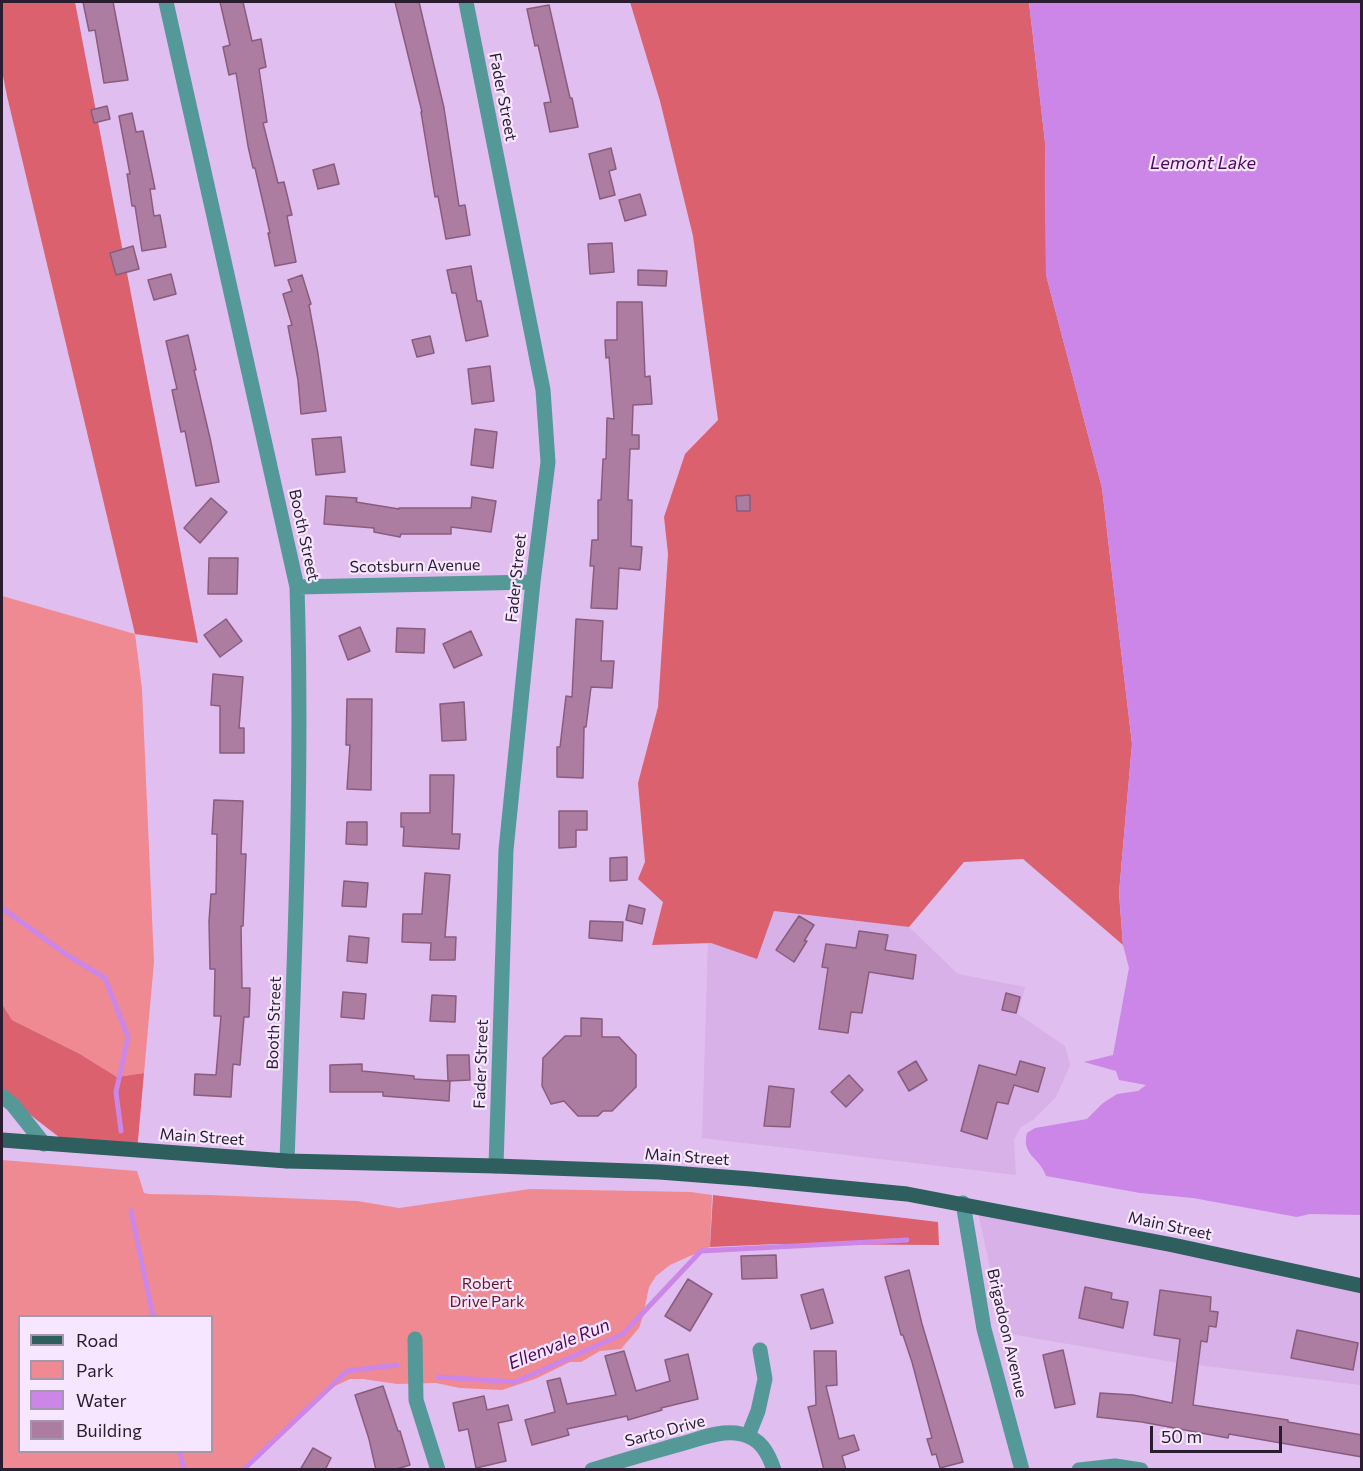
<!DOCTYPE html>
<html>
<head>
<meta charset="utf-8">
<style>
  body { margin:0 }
  #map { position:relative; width:1363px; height:1471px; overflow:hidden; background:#e0beef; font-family:Commissioner,sans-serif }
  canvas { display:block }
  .frame { position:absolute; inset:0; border:3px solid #2a1d2f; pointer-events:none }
  .legend { position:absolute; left:18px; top:1315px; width:195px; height:138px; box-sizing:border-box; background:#f7e6ff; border:2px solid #a596ac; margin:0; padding:8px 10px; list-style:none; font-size:18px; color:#2a1d2f }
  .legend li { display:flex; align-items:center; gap:12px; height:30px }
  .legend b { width:30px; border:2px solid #a596ac }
  .scale { position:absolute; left:1150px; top:1426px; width:132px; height:27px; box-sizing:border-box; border:3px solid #2a1d2f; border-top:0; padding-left:8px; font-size:18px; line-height:21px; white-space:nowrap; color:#2a1d2f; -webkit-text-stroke:4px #f7e6ff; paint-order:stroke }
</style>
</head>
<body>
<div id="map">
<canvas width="1363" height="1471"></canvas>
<div class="frame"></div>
<ul class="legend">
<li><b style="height:8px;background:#2e5e5e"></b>Road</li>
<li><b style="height:16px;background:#ef8a92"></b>Park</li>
<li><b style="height:16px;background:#cb86e7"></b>Water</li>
<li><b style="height:16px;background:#ac7da0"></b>Building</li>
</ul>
<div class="scale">50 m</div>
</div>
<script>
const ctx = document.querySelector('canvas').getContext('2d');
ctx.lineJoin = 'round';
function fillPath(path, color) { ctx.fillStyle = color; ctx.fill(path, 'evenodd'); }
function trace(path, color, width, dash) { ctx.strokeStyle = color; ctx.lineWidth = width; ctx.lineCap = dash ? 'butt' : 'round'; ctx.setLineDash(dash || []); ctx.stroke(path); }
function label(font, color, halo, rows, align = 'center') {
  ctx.font = font + ' Commissioner,sans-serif'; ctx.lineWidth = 4.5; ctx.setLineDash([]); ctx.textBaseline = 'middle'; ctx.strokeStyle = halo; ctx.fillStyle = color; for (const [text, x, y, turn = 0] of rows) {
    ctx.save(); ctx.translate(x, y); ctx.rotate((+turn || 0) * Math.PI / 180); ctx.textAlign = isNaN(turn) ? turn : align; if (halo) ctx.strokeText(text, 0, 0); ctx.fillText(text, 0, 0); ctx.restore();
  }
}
const built = new Path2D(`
  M 774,911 L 909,927 L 958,974 L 1025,987 L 1018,1014 L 1065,1046 L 1070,1065 L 1056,1097 L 1034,1119 L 1020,1128 L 1014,1140 L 1016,1175 L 702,1138 L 708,943 Z
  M 978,1212 L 1361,1282 L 1361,1385 L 1173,1362 L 1004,1333 Z`);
const green = new Path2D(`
  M 2,596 L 135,634 L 142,689 L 154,962 L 144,1073 L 117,1077 L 80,1054 L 12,1020 L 2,1004 Z
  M 2,1160 L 137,1171 L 144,1193 L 149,1194 L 209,1195 L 357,1201 L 399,1208 L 530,1189 L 691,1192 L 712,1195 L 710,1247 L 670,1265 L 656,1276 L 649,1287 L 643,1316 L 639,1328 L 621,1349 L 600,1351 L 581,1362 L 570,1362 L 535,1379 L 502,1390 L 460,1388 L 436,1383 L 397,1384 L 363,1379 L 350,1379 L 335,1386 L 265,1446 L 245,1469 L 2,1469 ZM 20,1316 L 212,1316 L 212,1452 L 20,1452 Z`);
const forest = new Path2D(`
  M 2,2 L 75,2 L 198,643 L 135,634 L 7,96 L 2,71 Z
  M 630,2 L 1029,2 L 1045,142 L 1046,275 L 1102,488 L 1132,744 L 1119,893 L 1123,945 L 1023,859 L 964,862 L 909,927 L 774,911 L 757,959 L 711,943 L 652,945 L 663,902 L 638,879 L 645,862 L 638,783 L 658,707 L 668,554 L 664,517 L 685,454 L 718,420 L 693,236 L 660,101 Z
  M 2,1004 L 12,1020 L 80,1054 L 117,1077 L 144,1073 L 137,1151 L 68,1144 L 2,1093 Z
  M 713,1195 L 938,1222 L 939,1245 L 776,1244 L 710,1247 Z`);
const water = new Path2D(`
  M 1029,2 L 1361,2 L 1361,1215 L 1310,1214 L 1297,1217 L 1193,1198 L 1140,1193 L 1046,1176 C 1040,1157 1021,1156 1027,1133 L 1035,1128 L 1087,1119 L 1103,1103 L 1117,1094 L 1138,1091 L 1146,1085 L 1119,1080 L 1116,1071 L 1084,1062 L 1113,1055 L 1129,968 L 1123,945 L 1119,893 L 1132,744 L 1102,488 L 1046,275 L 1045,142 Z`);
const stream = new Path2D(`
  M 2,908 L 67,955 L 105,978 L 128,1037 L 116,1092 L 121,1131
  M 131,1211 L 153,1316
  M 438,1377 L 515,1382 L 623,1334 L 701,1251 L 907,1240
  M 180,1452 L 184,1470
  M 243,1470 L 347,1371 L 397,1365`);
const building = new Path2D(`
  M 83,2 L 113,2 L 128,80 L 104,83 L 95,30 L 89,31 Z
  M 220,2 L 243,2 L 252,41 L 261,39 L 266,67 L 259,69 L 267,122 L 263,123 L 278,183 L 284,182 L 292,215 L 287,216 L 296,262 L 275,266 L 268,233 L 270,233 L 255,168 L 253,168 L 248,146 L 236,73 L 229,75 L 223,47 L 230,45 Z
  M 395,2 L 419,2 L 444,108 L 459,206 L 465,205 L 470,235 L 446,239 L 438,196 L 435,197 L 421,112 L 422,112 Z
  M 549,5 L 570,98 L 572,98 L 578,127 L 550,132 L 544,103 L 551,102 L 538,45 L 535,46 L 527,9 Z
  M 107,106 L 110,119 L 94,123 L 91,110 Z
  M 132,113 L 136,132 L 143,131 L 155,189 L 150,189 L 154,216 L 160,215 L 166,247 L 142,251 L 135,206 L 132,206 L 127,174 L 130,174 L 119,116 Z
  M 611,148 L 616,169 L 609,171 L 615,195 L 600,199 L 589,154 Z
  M 334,164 L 339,184 L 318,189 L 313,170 Z
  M 640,194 L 646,215 L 625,221 L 619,200 Z
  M 612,243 L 614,272 L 590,274 L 588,244 Z
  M 133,246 L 139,269 L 116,275 L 110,253 Z
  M 471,266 L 477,301 L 481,301 L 488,336 L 466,341 L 456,293 L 452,293 L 447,270 Z
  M 638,270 L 667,271 L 666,286 L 638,285 Z
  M 171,274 L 176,294 L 154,300 L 148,280 Z
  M 302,275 L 311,304 L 309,305 L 318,354 L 326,411 L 301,414 L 298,380 L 288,326 L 292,325 L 283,294 L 292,291 L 288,280 Z
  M 617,302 L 642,302 L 645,377 L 650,376 L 652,404 L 633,405 L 632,435 L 639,435 L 639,449 L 630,449 L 628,500 L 632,500 L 631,546 L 642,547 L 640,570 L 619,568 L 617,609 L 591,608 L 594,566 L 590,566 L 592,540 L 598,540 L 598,500 L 601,500 L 603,459 L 606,459 L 607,418 L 614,419 L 609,357 L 606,358 L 605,340 L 617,340 Z
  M 188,335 L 196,370 L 194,370 L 210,438 L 219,482 L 196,486 L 185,431 L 181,432 L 172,390 L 177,389 L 166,341 Z
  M 430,336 L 434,353 L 417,357 L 412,340 Z
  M 490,366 L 494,401 L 472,404 L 468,369 Z
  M 475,429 L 497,432 L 493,468 L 471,465 Z
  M 341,437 L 345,472 L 316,475 L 312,439 Z
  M 750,495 L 750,511 L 737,511 L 736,496 Z
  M 326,496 L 357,498 L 356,502 L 399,509 L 399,508 L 471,508 L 472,497 L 496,501 L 491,532 L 451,527 L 451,534 L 401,534 L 400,537 L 374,532 L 374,528 L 324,524 Z
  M 211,498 L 227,512 L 200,543 L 184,528 Z
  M 209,558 L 238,558 L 237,594 L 208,594 Z
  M 226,619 L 242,641 L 220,657 L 204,635 Z
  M 576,619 L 603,621 L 601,661 L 614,661 L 612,688 L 591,687 L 586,727 L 584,727 L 583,778 L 557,777 L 557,747 L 560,747 L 566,696 L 572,697 Z
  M 360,627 L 370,651 L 348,660 L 339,636 Z
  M 397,628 L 425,629 L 424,653 L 396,652 Z
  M 471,631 L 482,655 L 454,668 L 443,644 Z
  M 213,674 L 243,677 L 239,728 L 244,728 L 244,753 L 220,753 L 220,706 L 211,705 Z
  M 347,699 L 372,699 L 371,790 L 347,789 L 350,745 L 346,745 Z
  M 464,702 L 466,740 L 442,741 L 440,704 Z
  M 430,775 L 454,775 L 452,834 L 460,834 L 459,849 L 403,846 L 404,827 L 401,827 L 401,813 L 430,813 Z
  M 214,800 L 243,801 L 241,854 L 246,854 L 243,926 L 241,926 L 242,988 L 250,988 L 249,1017 L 244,1017 L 240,1065 L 233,1064 L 231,1097 L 194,1095 L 195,1074 L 216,1075 L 221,1016 L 214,1016 L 215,969 L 210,969 L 209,921 L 211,894 L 216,894 L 217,834 L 212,834 Z
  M 559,811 L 587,811 L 587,830 L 576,830 L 576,847 L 559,848 Z
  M 347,822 L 367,822 L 367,845 L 346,844 Z
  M 627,857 L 627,880 L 610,881 L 610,858 Z
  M 425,873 L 450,875 L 445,937 L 456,937 L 455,960 L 430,960 L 431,943 L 402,942 L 403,914 L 422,914 Z
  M 344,881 L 368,883 L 366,907 L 342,906 Z
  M 629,905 L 645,909 L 642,924 L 626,920 Z
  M 799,916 L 814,925 L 804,941 L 807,941 L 794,962 L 776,950 Z
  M 590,921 L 623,922 L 622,941 L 589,938 Z
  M 859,931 L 888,935 L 885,950 L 916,955 L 913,979 L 869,972 L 862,1013 L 851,1012 L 848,1033 L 819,1029 L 828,968 L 822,967 L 826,944 L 856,948 Z
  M 349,936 L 369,938 L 367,963 L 347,961 Z
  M 343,992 L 366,994 L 364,1019 L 341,1017 Z
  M 1006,993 L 1020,997 L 1016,1013 L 1002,1010 Z
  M 432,995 L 456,996 L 455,1022 L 430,1021 Z
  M 581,1018 L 602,1019 L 602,1037 L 619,1037 L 636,1055 L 636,1087 L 612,1111 L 603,1111 L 598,1116 L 578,1116 L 564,1101 L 551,1104 L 542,1086 L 543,1058 L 565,1036 L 581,1036 Z
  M 447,1055 L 469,1055 L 470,1080 L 448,1081 Z
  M 916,1061 L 927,1080 L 909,1091 L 898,1072 Z
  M 1020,1061 L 1045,1068 L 1038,1092 L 1014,1085 L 1008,1104 L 997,1102 L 987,1139 L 961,1131 L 979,1065 L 1016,1075 Z
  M 362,1064 L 362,1071 L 414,1076 L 414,1079 L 450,1081 L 449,1101 L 383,1096 L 383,1092 L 330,1092 L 330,1065 Z
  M 849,1075 L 863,1090 L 846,1107 L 831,1092 Z
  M 769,1086 L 794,1089 L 790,1127 L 764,1126 Z
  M 776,1255 L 777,1278 L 742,1279 L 741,1256 Z
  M 909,1270 L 922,1324 L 963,1462 L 940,1468 L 936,1454 L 932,1455 L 927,1439 L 932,1438 L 912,1362 L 903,1335 L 901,1335 L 885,1277 Z
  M 688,1279 L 712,1294 L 690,1331 L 665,1316 Z
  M 1085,1287 L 1112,1293 L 1111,1299 L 1128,1302 L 1123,1328 L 1079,1318 Z
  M 823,1289 L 833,1323 L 811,1329 L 801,1295 Z
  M 1160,1290 L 1211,1297 L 1210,1311 L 1218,1312 L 1216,1327 L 1209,1326 L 1207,1342 L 1201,1341 L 1193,1405 L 1288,1420 L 1288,1422 L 1362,1435 L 1362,1457 L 1229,1434 L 1228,1438 L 1142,1422 L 1097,1417 L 1100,1393 L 1133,1395 L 1172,1403 L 1180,1339 L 1154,1335 Z
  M 1297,1330 L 1358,1343 L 1353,1370 L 1291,1358 Z
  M 1063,1350 L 1075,1404 L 1055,1408 L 1043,1355 Z
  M 624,1351 L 636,1391 L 670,1381 L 665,1360 L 688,1354 L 698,1399 L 661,1408 L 662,1410 L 628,1420 L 627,1416 L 567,1429 L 569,1435 L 532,1445 L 525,1420 L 555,1412 L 547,1381 L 560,1378 L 567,1404 L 616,1395 L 605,1356 Z
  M 814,1351 L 836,1351 L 837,1385 L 826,1386 L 839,1439 L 854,1435 L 859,1450 L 842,1456 L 846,1470 L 824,1470 L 808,1407 L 816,1405 Z
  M 383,1386 L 398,1431 L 400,1431 L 410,1465 L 393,1470 L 376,1470 L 369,1439 L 355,1395 Z
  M 484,1396 L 487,1410 L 508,1405 L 512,1420 L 498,1423 L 506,1461 L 476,1468 L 468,1429 L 459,1431 L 453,1403 Z
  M 313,1448 L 331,1458 L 325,1470 L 300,1470 Z`);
const minor = new Path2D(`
  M 166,2 L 297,587 C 303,778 294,969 287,1161
  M 466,2 L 543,390 L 548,462 L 533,582 L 506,850 L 496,1166
  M 297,587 L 533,582
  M 2,1096 L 13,1105 L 44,1144
  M 963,1203 L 984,1329 L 1022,1470
  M 415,1339 L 416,1400 L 438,1470
  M 748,1436 L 758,1411 L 765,1379 L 760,1350
  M 592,1470 C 620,1461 649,1453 677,1445 C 697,1440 721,1429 741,1434 C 760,1438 768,1452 774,1470
  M 1079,1470 L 1115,1466 L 1141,1470`);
const major = new Path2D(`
  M 2,1140 L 287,1161 L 496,1166 L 659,1172 L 751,1179 L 907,1194 L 1173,1245 L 1362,1286`);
const streetNames = [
  ["Fader Street",503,97,79],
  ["Booth Street",304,535,78],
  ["Scotsburn Avenue",415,566,-1],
  ["Fader Street",516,578,-84],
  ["Booth Street",274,1023,-88],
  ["Fader Street",481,1064,-88],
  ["Main Street",202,1137,4],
  ["Main Street",687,1157,4],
  ["Main Street",1170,1226,12],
  ["Brigadoon Avenue",1007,1333,77],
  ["Sarto Drive",665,1431,-15]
];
const parkNames = [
  ["Robert",487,1284],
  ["Drive Park",487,1302]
];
const waterNames = [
  ["Lemont Lake",1203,163],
  ["Ellenvale Run",559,1344,-22]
];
fillPath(built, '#d7b1e7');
fillPath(green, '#ef8a92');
fillPath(forest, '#db616f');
fillPath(water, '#cb86e7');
trace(stream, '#cb86e7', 5);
fillPath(building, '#ac7da0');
trace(building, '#895c7e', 1.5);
trace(minor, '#549898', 15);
trace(major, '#2e5e5e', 15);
label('16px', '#2a1d2f', '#f7e6ff', streetNames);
label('16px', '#671926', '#f7e6ff', parkNames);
label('italic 18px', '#4c0762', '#f7e6ff', waterNames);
</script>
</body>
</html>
